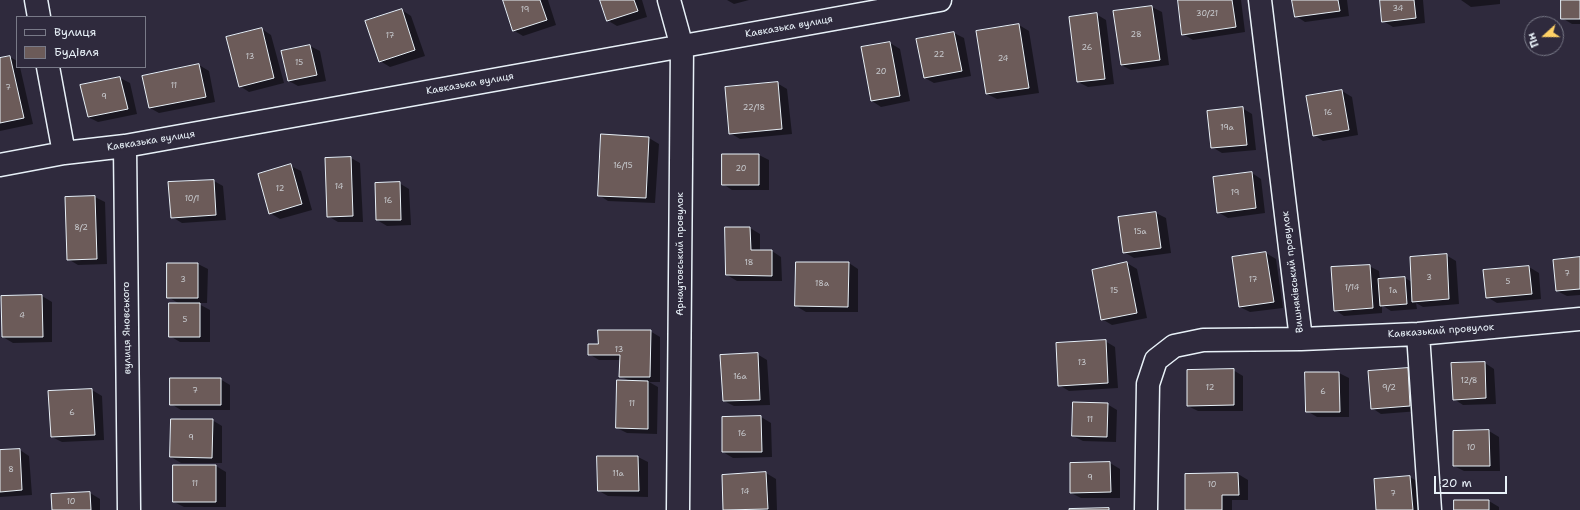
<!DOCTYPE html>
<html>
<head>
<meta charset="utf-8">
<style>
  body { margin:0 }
  #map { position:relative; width:1580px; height:510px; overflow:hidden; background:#2f2a3d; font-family:"Shantell Sans",sans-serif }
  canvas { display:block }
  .legend { position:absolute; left:16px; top:16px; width:130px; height:52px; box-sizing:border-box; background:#2f2a3d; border:1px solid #797a88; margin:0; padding:5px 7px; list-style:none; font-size:12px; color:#e8f1f8 }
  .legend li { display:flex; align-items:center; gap:8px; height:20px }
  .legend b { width:20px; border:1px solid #797a88 }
  .north { position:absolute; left:1524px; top:16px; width:40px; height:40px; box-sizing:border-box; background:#2f2a3d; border:1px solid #797a88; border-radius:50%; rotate:249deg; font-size:11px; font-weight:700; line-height:16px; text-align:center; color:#e8f1f8 }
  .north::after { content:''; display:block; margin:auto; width:14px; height:18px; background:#ffd166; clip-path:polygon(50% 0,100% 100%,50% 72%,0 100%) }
  .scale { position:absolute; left:1434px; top:476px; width:73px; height:18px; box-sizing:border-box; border:2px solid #e8f1f8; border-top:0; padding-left:5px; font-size:12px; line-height:14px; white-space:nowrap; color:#e8f1f8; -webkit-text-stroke:3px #2f2a3d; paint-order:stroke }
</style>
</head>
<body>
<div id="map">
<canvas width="1580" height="510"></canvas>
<ul class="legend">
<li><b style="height:5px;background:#2f2a3d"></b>Вулиця</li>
<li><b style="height:11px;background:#6c5b59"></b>Будівля</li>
</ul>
<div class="north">Пн</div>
<div class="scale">20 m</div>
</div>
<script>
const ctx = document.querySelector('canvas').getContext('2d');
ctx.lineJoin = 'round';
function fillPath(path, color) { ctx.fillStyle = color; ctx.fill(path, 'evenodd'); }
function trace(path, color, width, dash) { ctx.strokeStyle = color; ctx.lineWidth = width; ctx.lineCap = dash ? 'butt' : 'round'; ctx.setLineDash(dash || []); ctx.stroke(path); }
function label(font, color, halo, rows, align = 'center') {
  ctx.font = font + ' "Shantell Sans",sans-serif'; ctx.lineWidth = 4; ctx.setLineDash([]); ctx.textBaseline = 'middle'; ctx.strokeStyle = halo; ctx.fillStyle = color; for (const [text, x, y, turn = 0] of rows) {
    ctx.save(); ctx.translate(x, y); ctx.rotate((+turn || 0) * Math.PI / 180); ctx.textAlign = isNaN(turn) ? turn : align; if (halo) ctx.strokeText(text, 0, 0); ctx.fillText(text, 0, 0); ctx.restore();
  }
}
const shadow = new Path2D(`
  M 507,0 L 548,0 L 556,25 L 523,36 L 513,30 Z
  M 602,0 L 642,0 L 647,17 L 617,26 L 607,20 Z
  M 727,0 L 749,0 L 734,4 Z
  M 1187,0 L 1241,0 L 1245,32 L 1193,40 L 1183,34 Z
  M 1293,0 L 1347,0 L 1349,16 L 1305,22 L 1296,16 Z
  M 1381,0 L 1423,0 L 1425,23 L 1393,27 L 1383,21 Z
  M 1461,0 L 1500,0 L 1500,4 L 1471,7 Z
  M 1562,0 L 1580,0 L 1580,24 L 1572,24 L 1562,18 Z
  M 1152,7 L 1162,12 L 1169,65 L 1131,70 L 1121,65 Z
  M 402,10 L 411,16 L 425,56 L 390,67 L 380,61 Z
  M 1096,14 L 1106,20 L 1114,84 L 1088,87 L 1078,82 Z
  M 1019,25 L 1029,31 L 1039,93 L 997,99 L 987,94 Z
  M 262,29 L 271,35 L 284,83 L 249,92 L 240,86 Z
  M 954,33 L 964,38 L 971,76 L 934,83 L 925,78 Z
  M 890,43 L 900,49 L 910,101 L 881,107 L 872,101 Z
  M 310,46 L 320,51 L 326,81 L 298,86 L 289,81 Z
  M 10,57 L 17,61 L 17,67 L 20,67 L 33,124 L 0,131 L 0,59 Z
  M 199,65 L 209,71 L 215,102 L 159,113 L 150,108 Z
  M 120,78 L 130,83 L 137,114 L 98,122 L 88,117 L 82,86 Z
  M 777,83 L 787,89 L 792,134 L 740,139 L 730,133 Z
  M 1342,91 L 1352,97 L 1358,135 L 1323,141 L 1314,135 Z
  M 1242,108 L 1252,114 L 1256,150 L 1222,153 L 1212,147 Z
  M 649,138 L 659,144 L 655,203 L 608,201 L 599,195 Z
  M 723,155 L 759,155 L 769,160 L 769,190 L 732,190 L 723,184 Z
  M 351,158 L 360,163 L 363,222 L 338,222 L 328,216 Z
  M 291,166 L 301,171 L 312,210 L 280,219 L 270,213 Z
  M 1252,173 L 1261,179 L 1265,213 L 1228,218 L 1218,212 Z
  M 214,181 L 223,186 L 226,220 L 182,223 L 172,217 Z
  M 399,183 L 409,189 L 411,225 L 387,226 L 377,220 Z
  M 95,197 L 105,202 L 107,264 L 78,265 L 68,259 Z
  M 1156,213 L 1166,218 L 1171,253 L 1134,258 L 1124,252 L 1120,217 Z
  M 726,228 L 750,228 L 760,234 L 760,251 L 772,251 L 781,257 L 782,281 L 737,281 L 727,275 Z
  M 1266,253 L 1276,259 L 1283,308 L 1250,312 L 1240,307 Z
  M 1446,255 L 1456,261 L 1459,304 L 1423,307 L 1416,303 L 1417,309 L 1391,311 L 1382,305 L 1382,313 L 1344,316 L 1335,310 L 1369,266 L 1379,271 L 1380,280 L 1405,278 L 1412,282 Z
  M 1580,258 L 1580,295 L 1567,296 L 1557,291 Z
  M 849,263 L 858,269 L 858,312 L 806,312 L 796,306 Z
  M 1127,263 L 1137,269 L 1147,318 L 1112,325 L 1102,319 Z
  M 198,264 L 208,269 L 207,303 L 197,303 L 210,310 L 210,342 L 180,342 L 170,336 L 180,304 L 168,297 Z
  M 1529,267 L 1539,273 L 1541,299 L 1497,303 L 1487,297 Z
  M 42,296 L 52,302 L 52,342 L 13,343 L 3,337 L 2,297 Z
  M 650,331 L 660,337 L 660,382 L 649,382 L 658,387 L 657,434 L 627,433 L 617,428 L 630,381 L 620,376 L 621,360 L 599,360 L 589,354 Z
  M 1105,341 L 1115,347 L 1118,388 L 1069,391 L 1059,385 Z
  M 757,354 L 767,360 L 770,405 L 734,406 L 724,401 Z
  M 1485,363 L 1494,369 L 1496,404 L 1463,405 L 1454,399 Z
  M 1407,369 L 1417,375 L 1419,411 L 1381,414 L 1372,408 Z
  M 1233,370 L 1243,376 L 1243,411 L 1198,411 L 1188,406 Z
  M 1306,373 L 1339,373 L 1349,378 L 1349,417 L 1317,417 L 1307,411 Z
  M 220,379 L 230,385 L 230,410 L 181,410 L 171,404 Z
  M 92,390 L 102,396 L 104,440 L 62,442 L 52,437 Z
  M 1107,404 L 1117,410 L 1116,442 L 1083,441 L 1073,436 Z
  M 761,417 L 771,423 L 772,457 L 733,458 L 723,452 L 723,418 Z
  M 212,420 L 222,426 L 222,463 L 181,463 L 171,457 Z
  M 1489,431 L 1499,437 L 1500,471 L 1464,471 L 1454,466 L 1454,432 Z
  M 20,450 L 29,456 L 32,495 L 0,497 L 0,451 Z
  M 598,457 L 638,457 L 648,462 L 648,497 L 608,496 L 599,491 Z
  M 1110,463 L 1120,469 L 1120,498 L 1081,498 L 1071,493 Z
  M 216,466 L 226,472 L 226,507 L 184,507 L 174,502 Z
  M 766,473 L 776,479 L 777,510 L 724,510 L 723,476 Z
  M 1238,474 L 1248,480 L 1248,500 L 1232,500 L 1232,510 L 1186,510 Z
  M 1410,477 L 1420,483 L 1422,510 L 1377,510 L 1375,480 Z
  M 90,493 L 100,499 L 100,510 L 53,510 Z
  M 1455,501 L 1489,501 L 1499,507 L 1499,510 L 1455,510 Z`);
const building = new Path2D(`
  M 503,0 L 540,0 L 547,20 L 513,31 Z
  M 600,0 L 634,0 L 638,11 L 607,21 Z
  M 1178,0 L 1232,0 L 1236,27 L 1182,35 Z
  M 1292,0 L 1338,0 L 1340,11 L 1295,17 Z
  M 1380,0 L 1414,0 L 1416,18 L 1382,22 Z
  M 1561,0 L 1580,0 L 1580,19 L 1561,19 Z
  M 1152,6 L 1160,60 L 1121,65 L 1113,11 Z
  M 402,9 L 415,50 L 379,62 L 365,21 Z
  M 1097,13 L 1105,79 L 1077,82 L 1069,17 Z
  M 1019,24 L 1029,88 L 986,94 L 976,31 Z
  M 262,28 L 274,78 L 239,87 L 226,37 Z
  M 954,32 L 962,71 L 924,78 L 916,39 Z
  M 890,42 L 900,96 L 871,101 L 861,47 Z
  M 310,45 L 317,75 L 288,81 L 281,51 Z
  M 10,56 L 24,118 L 0,123 L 0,58 Z
  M 199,64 L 206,97 L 149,108 L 142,76 Z
  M 120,77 L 128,109 L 88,117 L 80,85 Z
  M 778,82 L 782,129 L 729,134 L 725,87 Z
  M 1342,90 L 1349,130 L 1313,136 L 1306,96 Z
  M 1243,107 L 1247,145 L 1211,148 L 1207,111 Z
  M 601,134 L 649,137 L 646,198 L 598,196 Z
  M 722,154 L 759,154 L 759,185 L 722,185 Z
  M 351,157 L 353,216 L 327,217 L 325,158 Z
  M 291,164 L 302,204 L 269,214 L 258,174 Z
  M 1252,172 L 1256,208 L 1217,213 L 1213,177 Z
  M 214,180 L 216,215 L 171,218 L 168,182 Z
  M 400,182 L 401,220 L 376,220 L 375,183 Z
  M 95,196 L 97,259 L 67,260 L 65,197 Z
  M 1156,212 L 1161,248 L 1123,253 L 1118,217 Z
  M 725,227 L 750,227 L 751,250 L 772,250 L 772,276 L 726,275 Z
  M 1266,252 L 1274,302 L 1239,307 L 1232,257 Z
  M 1447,254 L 1449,299 L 1412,302 L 1410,257 Z
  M 1580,257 L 1580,289 L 1556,291 L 1553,260 Z
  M 796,262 L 849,262 L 848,307 L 795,306 Z
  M 1127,262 L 1137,313 L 1101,320 L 1092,270 Z
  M 167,263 L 198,263 L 198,298 L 167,298 Z
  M 1370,265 L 1373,308 L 1334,311 L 1331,267 Z
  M 1529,266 L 1532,294 L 1486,298 L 1483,270 Z
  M 1405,277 L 1407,304 L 1380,306 L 1378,279 Z
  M 42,295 L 43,337 L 2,337 L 1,296 Z
  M 169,303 L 200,303 L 200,337 L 169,337 Z
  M 598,330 L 651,330 L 650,377 L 619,377 L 620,355 L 588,355 L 588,344 L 598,344 Z
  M 1106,340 L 1108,383 L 1058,386 L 1056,343 Z
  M 758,353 L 760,400 L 723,401 L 720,355 Z
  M 1485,362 L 1486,398 L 1453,400 L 1451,363 Z
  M 1408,368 L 1410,406 L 1371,409 L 1368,371 Z
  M 1234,369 L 1234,405 L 1187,406 L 1187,370 Z
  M 1305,372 L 1339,372 L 1340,412 L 1306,412 Z
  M 170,378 L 221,378 L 221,405 L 170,405 Z
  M 617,380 L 648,381 L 648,429 L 616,428 Z
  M 92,389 L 95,435 L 51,437 L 48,391 Z
  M 1073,402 L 1108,403 L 1107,437 L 1072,436 Z
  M 761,416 L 762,452 L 722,452 L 722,417 Z
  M 171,419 L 213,419 L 212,458 L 170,457 Z
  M 1489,430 L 1490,466 L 1453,466 L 1453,431 Z
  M 20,449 L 22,490 L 0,492 L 0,450 Z
  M 597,456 L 638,456 L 639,491 L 598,491 Z
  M 1110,462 L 1111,492 L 1070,493 L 1070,463 Z
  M 173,465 L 216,465 L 216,502 L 173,502 Z
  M 766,472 L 768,509 L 723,510 L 722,475 Z
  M 1238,473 L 1239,495 L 1222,495 L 1222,510 L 1185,510 L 1185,474 Z
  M 1410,476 L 1413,510 L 1376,510 L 1374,479 Z
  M 90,492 L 91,510 L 52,510 L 51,494 Z
  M 1454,500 L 1489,500 L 1489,510 L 1454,510 Z
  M 1109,508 L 1109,510 L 1069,510 L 1069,509 Z`);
const minor = new Path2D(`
  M 36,0 L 39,17
  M 669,0 L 682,47 L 678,510
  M 48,67 L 64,153
  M 125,146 L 129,510
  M 0,165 L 64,153 L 125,146 L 940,0
  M 1418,334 L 1430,510
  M 1301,339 L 1418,334 L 1580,319
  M 1146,510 L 1148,384 L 1156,360 L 1174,346 L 1203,340 L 1301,339 L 1260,0`);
const numberNames = [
  ["34",1398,9],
  ["19",525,10],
  ["30/21",1207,14],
  ["28",1136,35],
  ["17",390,36],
  ["26",1087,48],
  ["22",939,55],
  ["13",250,57],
  ["24",1003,59],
  ["15",299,63],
  ["20",881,72],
  ["11",174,86],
  ["7",8,88],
  ["9",104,97],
  ["22/18",754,108],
  ["16",1328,113],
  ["19а",1227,128],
  ["16/15",623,166],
  ["20",741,169],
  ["14",339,187],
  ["12",280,189],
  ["19",1235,193],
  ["10/1",192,199],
  ["16",388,201],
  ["8/2",81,228],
  ["15а",1140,232],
  ["18",749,263],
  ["7",1567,274],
  ["3",1429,278],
  ["3",183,280],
  ["17",1253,280],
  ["5",1508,282],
  ["18а",822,284],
  ["1/14",1352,288],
  ["15",1114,291],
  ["1а",1393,291],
  ["4",22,316],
  ["5",185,320],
  ["13",619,350],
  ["13",1082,363],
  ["16а",740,377],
  ["12/8",1469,381],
  ["12",1210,388],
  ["9/2",1389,388],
  ["7",195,391],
  ["6",1323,392],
  ["11",632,404],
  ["6",72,413],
  ["11",1090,420],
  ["16",742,434],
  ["9",191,438],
  ["10",1471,448],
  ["8",11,470],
  ["11а",618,474],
  ["9",1090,478],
  ["11",195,484],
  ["10",1212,485],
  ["14",745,492],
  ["7",1393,494],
  ["10",71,502]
];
const streetNames = [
  ["Кавказька вулиця",789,27,-10],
  ["Кавказька вулиця",470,84,-10],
  ["Кавказька вулиця",151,141,-9],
  ["Арнаутовський провулок",680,254,-90],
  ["Вишняківський провулок",1293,272,-97],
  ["вулиця Яновського",127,328,-91],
  ["Кавказький провулок",1441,331,-4]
];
fillPath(shadow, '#0007');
fillPath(building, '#6c5b59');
trace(building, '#e8f1f8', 1);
trace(minor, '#e8f1f8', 25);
trace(minor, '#2f2a3d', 22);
label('8px', '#c9ccd0', null, numberNames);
label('10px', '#e8f1f8', '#2f2a3d', streetNames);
</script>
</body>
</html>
